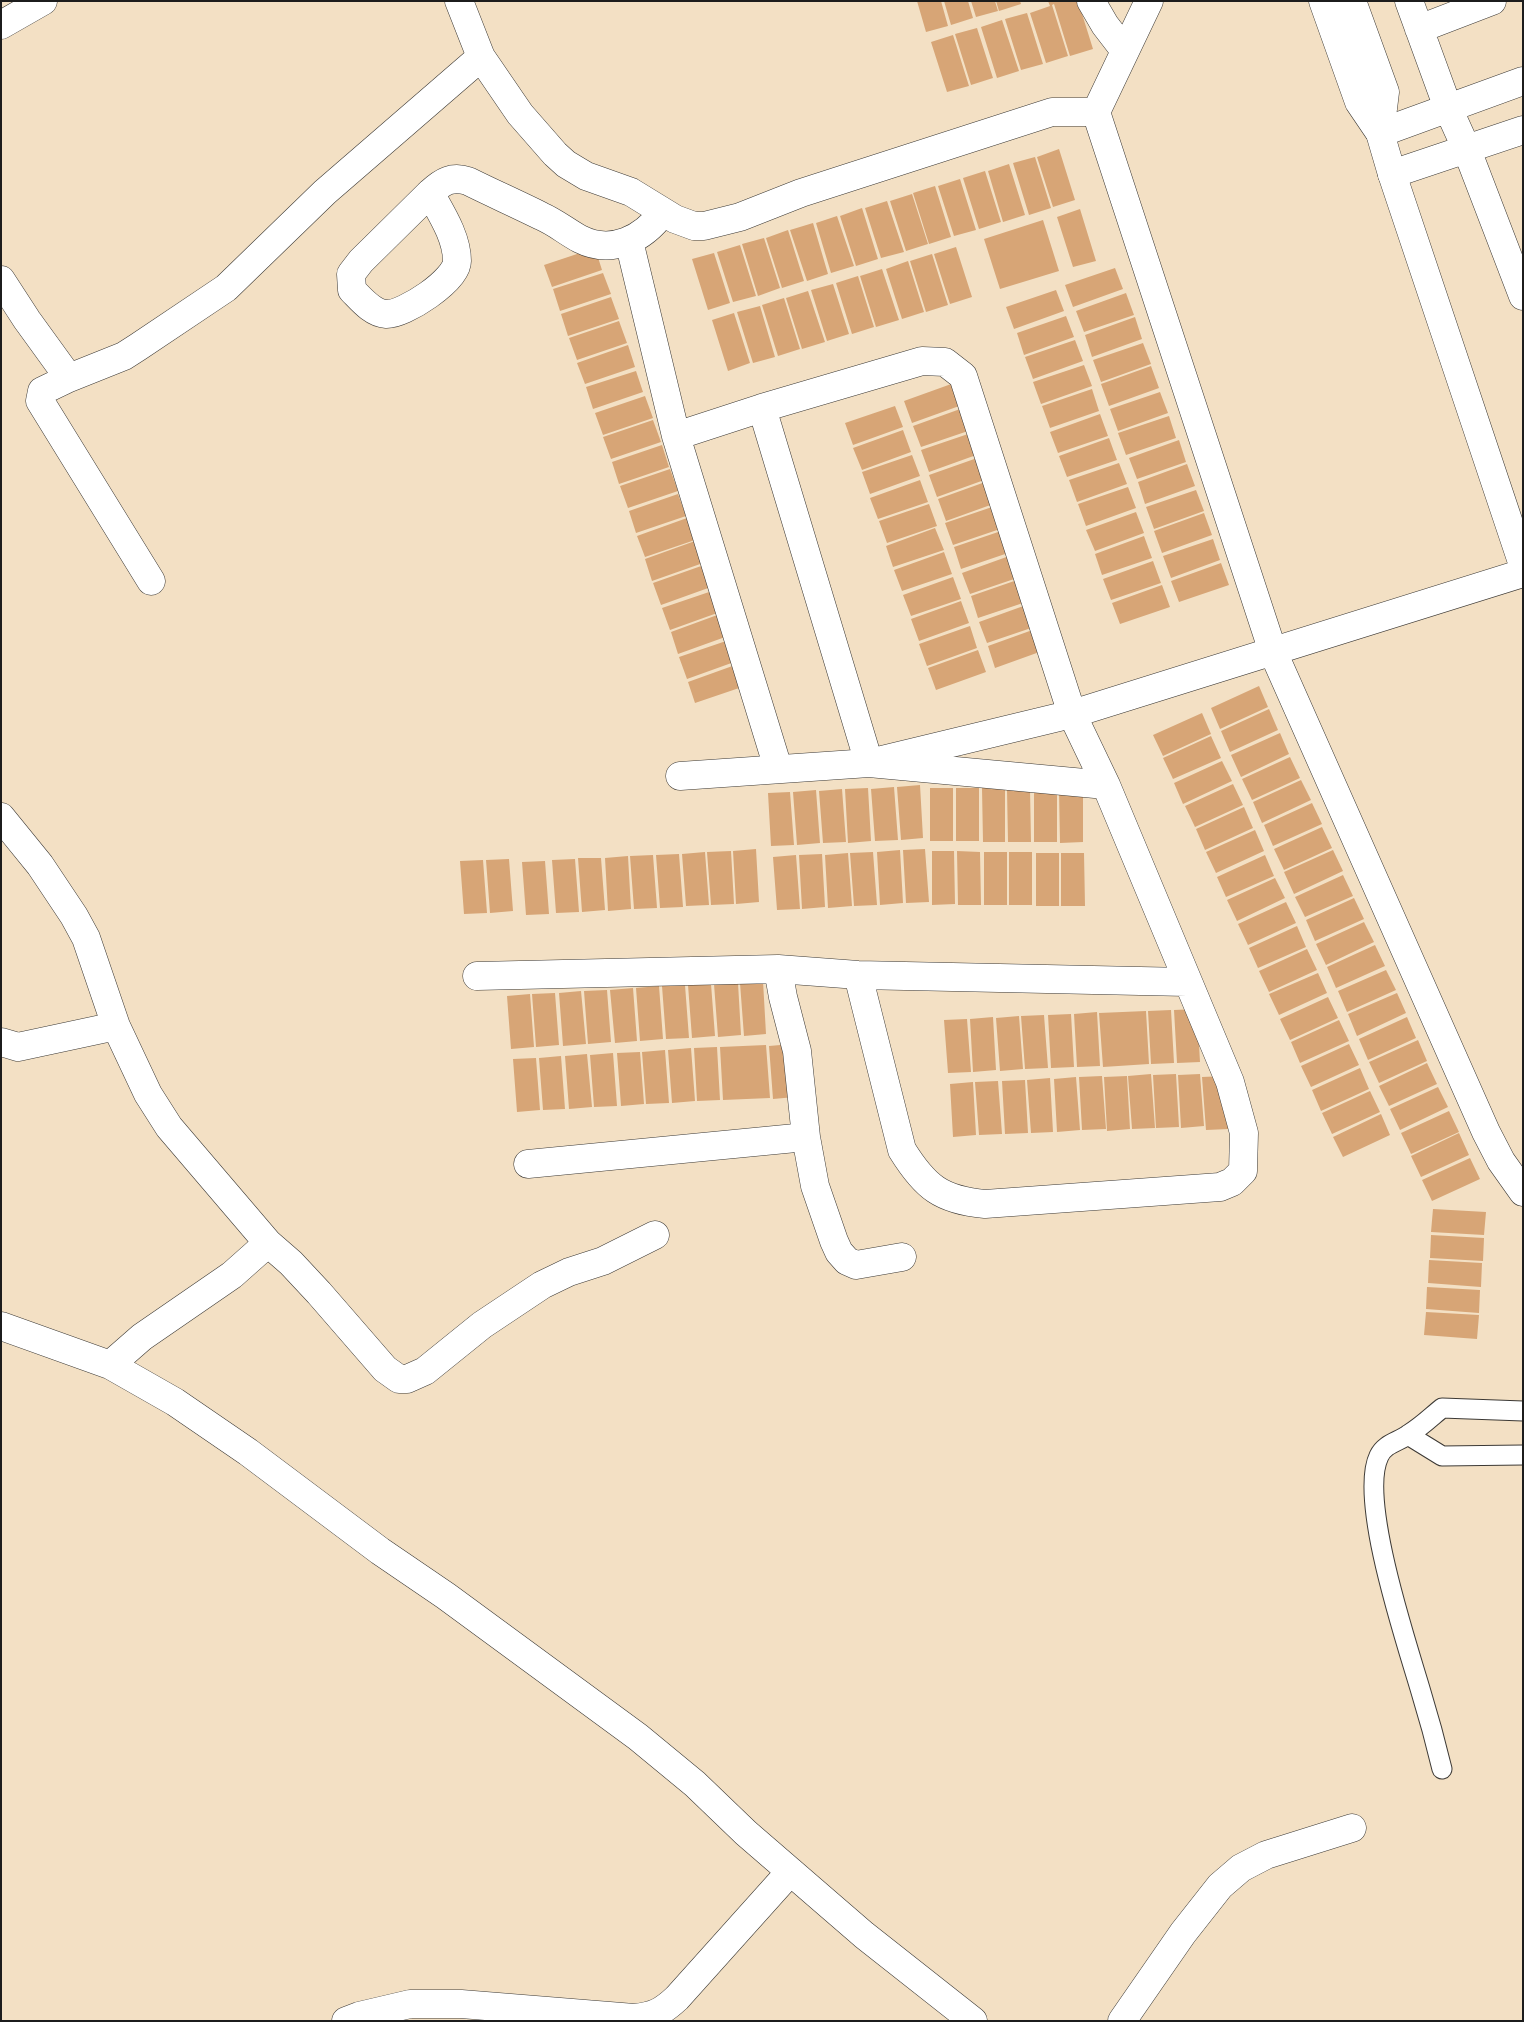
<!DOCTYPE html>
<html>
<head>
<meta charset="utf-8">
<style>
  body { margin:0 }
  #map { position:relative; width:1524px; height:2022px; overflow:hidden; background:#f3e0c4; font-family:"IM FELL DW Pica",serif }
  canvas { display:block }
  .frame { position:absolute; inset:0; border:2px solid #1c1c1c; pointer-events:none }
</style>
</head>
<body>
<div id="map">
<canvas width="1524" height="2022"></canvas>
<div class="frame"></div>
</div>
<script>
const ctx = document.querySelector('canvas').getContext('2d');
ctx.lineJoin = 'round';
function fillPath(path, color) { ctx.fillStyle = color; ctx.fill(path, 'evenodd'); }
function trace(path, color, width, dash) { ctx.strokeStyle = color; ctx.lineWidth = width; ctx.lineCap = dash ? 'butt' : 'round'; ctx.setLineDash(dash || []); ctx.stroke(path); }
const building = new Path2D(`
  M 917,1 L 941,1 L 948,26 L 926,32 Z
  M 944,1 L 968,1 L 973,18 L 951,25 Z
  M 971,1 L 995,1 L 998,11 L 976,17 Z
  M 996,1 L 1020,1 L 1021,4 L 999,11 Z
  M 1048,1 L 1078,1 L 1093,49 L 1070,56 L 1054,4 L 1052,5 L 1068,56 L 1046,63 L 1030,13 L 1050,6 Z
  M 1027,13 L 1043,64 L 1021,70 L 1005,19 Z
  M 1002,20 L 1019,71 L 997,78 L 981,27 Z
  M 977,28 L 993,78 L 971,85 L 955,34 Z
  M 953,35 L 969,86 L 947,92 L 931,42 Z
  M 1059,149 L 1075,200 L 1053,207 L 1037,157 Z
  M 1035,157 L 1051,208 L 1029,215 L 1013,163 Z
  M 1009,164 L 1025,215 L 1003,222 L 988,171 Z
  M 985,171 L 1001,222 L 979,229 L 963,178 Z
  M 960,179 L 976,230 L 954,236 L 938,186 Z
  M 935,186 L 951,237 L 929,244 L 913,193 Z
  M 912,194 L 928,244 L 906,251 L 890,201 Z
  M 887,201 L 904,252 L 881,258 L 865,208 Z
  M 862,208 L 878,259 L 856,266 L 840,216 Z
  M 1080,209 L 1096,261 L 1073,267 L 1057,217 Z
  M 837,216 L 854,266 L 831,273 L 816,223 Z
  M 1043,220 L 1059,271 L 1000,289 L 984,239 Z
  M 813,223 L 828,274 L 807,281 L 790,230 Z
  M 788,230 L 804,281 L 782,288 L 766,238 Z
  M 764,238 L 780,288 L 758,296 L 742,244 Z
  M 740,245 L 756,296 L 733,302 L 717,252 Z
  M 956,247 L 972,297 L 950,304 L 934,254 Z
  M 595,248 L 602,270 L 552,287 L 544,265 Z
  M 714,253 L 730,303 L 708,310 L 692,259 Z
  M 932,254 L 948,305 L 926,312 L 910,261 Z
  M 908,261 L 924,312 L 902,319 L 886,269 Z
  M 1115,268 L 1123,289 L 1073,307 L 1065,285 Z
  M 882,269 L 899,320 L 876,327 L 860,276 Z
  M 603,273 L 611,294 L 560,311 L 553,289 Z
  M 858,276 L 874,327 L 852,334 L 836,283 Z
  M 833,284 L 849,334 L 827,341 L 811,290 Z
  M 1056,290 L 1064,311 L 1014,329 L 1006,307 Z
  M 808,291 L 825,342 L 802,349 L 786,298 Z
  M 1126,293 L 1134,315 L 1084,332 L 1076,311 Z
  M 611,297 L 619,319 L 568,336 L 561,314 Z
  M 784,298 L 800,349 L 778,356 L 762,305 Z
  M 760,306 L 775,357 L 753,363 L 737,312 Z
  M 734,313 L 750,363 L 728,371 L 712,320 Z
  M 1066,316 L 1074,337 L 1024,355 L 1017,333 Z
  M 1135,317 L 1142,339 L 1092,357 L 1085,335 Z
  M 619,321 L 627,343 L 577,360 L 569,338 Z
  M 1075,340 L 1083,361 L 1033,379 L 1025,357 Z
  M 1143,343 L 1151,364 L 1101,382 L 1093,360 Z
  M 628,345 L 635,367 L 585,384 L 577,363 Z
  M 1084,365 L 1092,386 L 1041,404 L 1033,382 Z
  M 1151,366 L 1159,388 L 1109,406 L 1101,384 Z
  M 636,371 L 643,392 L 593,409 L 586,387 Z
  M 954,383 L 962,405 L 912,423 L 904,401 Z
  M 1092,389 L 1099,411 L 1050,428 L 1042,406 Z
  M 1160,392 L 1168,413 L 1118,431 L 1110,409 Z
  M 645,396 L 653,418 L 603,435 L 595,413 Z
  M 895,406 L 903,427 L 853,445 L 845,423 Z
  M 963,408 L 971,430 L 921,447 L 913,426 Z
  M 1100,414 L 1108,436 L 1058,453 L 1050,432 Z
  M 1169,416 L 1176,438 L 1126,455 L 1118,433 Z
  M 653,420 L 661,442 L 611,459 L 603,437 Z
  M 903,430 L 911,452 L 862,470 L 853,448 Z
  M 971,433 L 979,454 L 929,472 L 921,450 Z
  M 1109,438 L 1117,460 L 1067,477 L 1059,456 Z
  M 1179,440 L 1186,462 L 1137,479 L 1129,458 Z
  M 662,445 L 669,467 L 619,484 L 612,462 Z
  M 912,455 L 920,476 L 870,494 L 862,472 Z
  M 980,457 L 987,479 L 937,497 L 929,475 Z
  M 1119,463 L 1127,484 L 1077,502 L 1069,480 Z
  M 1187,464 L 1195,486 L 1145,504 L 1138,482 Z
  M 670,469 L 678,491 L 628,508 L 620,486 Z
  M 920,480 L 928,502 L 878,519 L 870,498 Z
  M 988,481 L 996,503 L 946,521 L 938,499 Z
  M 1128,487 L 1136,508 L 1086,526 L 1078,504 Z
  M 1196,490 L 1204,511 L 1154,529 L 1146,507 Z
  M 678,494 L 686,516 L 636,533 L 629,511 Z
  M 929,504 L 937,526 L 887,543 L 879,521 Z
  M 995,506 L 1003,528 L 953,545 L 945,523 Z
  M 1136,512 L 1144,533 L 1095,551 L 1086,530 Z
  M 1204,513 L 1212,535 L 1162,553 L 1154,531 Z
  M 687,518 L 695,540 L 645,557 L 637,536 Z
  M 935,528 L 944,550 L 893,567 L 886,546 Z
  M 1004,530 L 1011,552 L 961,569 L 954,547 Z
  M 1144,536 L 1152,558 L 1102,575 L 1095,554 Z
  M 1213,539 L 1220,560 L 1171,578 L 1163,556 Z
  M 695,541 L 703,563 L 652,581 L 645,559 Z
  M 944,552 L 952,574 L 902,591 L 894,570 Z
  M 1012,555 L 1020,577 L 970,594 L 962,573 Z
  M 1153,561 L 1161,583 L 1111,600 L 1103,579 Z
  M 1221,563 L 1229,585 L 1179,602 L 1171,581 Z
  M 704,565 L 711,587 L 661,605 L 653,583 Z
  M 953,577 L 961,599 L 911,616 L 903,595 Z
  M 1020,579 L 1029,601 L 978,618 L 971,596 Z
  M 1162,585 L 1170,607 L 1120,624 L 1112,603 Z
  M 712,591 L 720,612 L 670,630 L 662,608 Z
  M 961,601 L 969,623 L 919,641 L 911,619 Z
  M 1029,604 L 1037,626 L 987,643 L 979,622 Z
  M 720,614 L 728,636 L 678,654 L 671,632 Z
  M 970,626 L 977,648 L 927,666 L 919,644 Z
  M 1038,628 L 1045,650 L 995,668 L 988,646 Z
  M 729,640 L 737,661 L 687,679 L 679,657 Z
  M 978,650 L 986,672 L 936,690 L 928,668 Z
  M 738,664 L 745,686 L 695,703 L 688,682 Z
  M 1259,686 L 1268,707 L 1220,729 L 1211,708 Z
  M 1269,709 L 1278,730 L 1230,752 L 1221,731 Z
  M 1202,713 L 1211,734 L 1163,756 L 1153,735 Z
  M 1280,733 L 1289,754 L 1241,777 L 1231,755 Z
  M 1211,736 L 1221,758 L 1173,779 L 1163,758 Z
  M 1290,757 L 1300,778 L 1252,800 L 1242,779 Z
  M 1222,761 L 1232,781 L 1183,804 L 1174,783 Z
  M 1301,780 L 1311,800 L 1262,823 L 1253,802 Z
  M 1233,784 L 1243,805 L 1195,827 L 1185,806 Z
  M 920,785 L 923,838 L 901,840 L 897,787 Z
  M 894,787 L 898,840 L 875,841 L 871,789 Z
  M 868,788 L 871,841 L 848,843 L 845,789 Z
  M 930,788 L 953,788 L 953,841 L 930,841 Z
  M 956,788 L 979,788 L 979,841 L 956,841 Z
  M 982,788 L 1005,788 L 1005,842 L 983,842 Z
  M 842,789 L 846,842 L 823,843 L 819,791 Z
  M 1007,789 L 1030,789 L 1031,842 L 1008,842 Z
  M 1034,789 L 1057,789 L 1057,842 L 1034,842 Z
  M 1059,789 L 1083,789 L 1083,842 L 1060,843 Z
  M 816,790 L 820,843 L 797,845 L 793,792 Z
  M 790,792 L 794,845 L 771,846 L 768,793 Z
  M 1312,803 L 1322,824 L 1273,846 L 1264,825 Z
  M 1244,807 L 1253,828 L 1205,850 L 1196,829 Z
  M 1322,827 L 1332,848 L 1284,870 L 1274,849 Z
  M 1255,830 L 1264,851 L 1216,873 L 1206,852 Z
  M 756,849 L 759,902 L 736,904 L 733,851 Z
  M 925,849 L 929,902 L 906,903 L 903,850 Z
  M 900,850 L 903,903 L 880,905 L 877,852 Z
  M 1333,850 L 1343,871 L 1294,894 L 1284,872 Z
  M 731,851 L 734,904 L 711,905 L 707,852 Z
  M 932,851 L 954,851 L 955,904 L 932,905 Z
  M 957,851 L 980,852 L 981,905 L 958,905 Z
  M 705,852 L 709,905 L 686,906 L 682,854 Z
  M 873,852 L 877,905 L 854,906 L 850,853 Z
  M 984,852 L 1007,852 L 1007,905 L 984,905 Z
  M 1009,852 L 1032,852 L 1032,905 L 1009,905 Z
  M 848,853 L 852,906 L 828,908 L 825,855 Z
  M 1036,853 L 1059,853 L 1059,906 L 1036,906 Z
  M 1061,853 L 1084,853 L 1085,906 L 1061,906 Z
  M 679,854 L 683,907 L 660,908 L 656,855 Z
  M 822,854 L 825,907 L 802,909 L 799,855 Z
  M 653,855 L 657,908 L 634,909 L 630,856 Z
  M 796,855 L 800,909 L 777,910 L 773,857 Z
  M 1265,855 L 1274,876 L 1226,897 L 1217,877 Z
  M 628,856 L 631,909 L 608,911 L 605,858 Z
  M 578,858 L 601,858 L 605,910 L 582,912 Z
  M 509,859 L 513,911 L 490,913 L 486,860 Z
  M 575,859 L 579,912 L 556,913 L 552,860 Z
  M 483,860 L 487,913 L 464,914 L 460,861 Z
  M 545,861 L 549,914 L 526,915 L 522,862 Z
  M 1343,875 L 1353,896 L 1305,917 L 1295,897 Z
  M 1275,878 L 1285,898 L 1237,921 L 1227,900 Z
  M 1354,898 L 1364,919 L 1315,941 L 1306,920 Z
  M 1286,902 L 1296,923 L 1248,945 L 1238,924 Z
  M 1364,922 L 1374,942 L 1326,965 L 1316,944 Z
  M 1297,926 L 1306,947 L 1258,968 L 1249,948 Z
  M 1375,945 L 1385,966 L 1336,988 L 1327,967 Z
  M 1307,949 L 1317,970 L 1269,992 L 1259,971 Z
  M 1386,970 L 1396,990 L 1347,1012 L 1338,991 Z
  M 1318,973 L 1327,993 L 1279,1015 L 1269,994 Z
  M 763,981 L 766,1034 L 744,1036 L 740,983 Z
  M 738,983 L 741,1035 L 718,1037 L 714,984 Z
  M 711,984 L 715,1036 L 692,1038 L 688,985 Z
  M 685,985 L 689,1038 L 666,1039 L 662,986 Z
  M 659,986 L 663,1039 L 640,1041 L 636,988 Z
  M 633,988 L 637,1041 L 615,1043 L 610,990 Z
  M 607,990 L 611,1042 L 588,1044 L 584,991 Z
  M 581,991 L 586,1044 L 563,1046 L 559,993 Z
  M 555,993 L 559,1045 L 536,1047 L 532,994 Z
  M 1397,993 L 1406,1013 L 1357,1036 L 1348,1014 Z
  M 530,994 L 534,1047 L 511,1049 L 507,996 Z
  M 1328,997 L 1338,1018 L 1290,1040 L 1280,1019 Z
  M 1197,1009 L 1200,1062 L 1177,1063 L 1174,1010 Z
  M 1171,1010 L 1174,1063 L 1151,1064 L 1148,1011 Z
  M 1146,1011 L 1149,1064 L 1103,1067 L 1099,1013 Z
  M 1097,1012 L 1100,1066 L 1077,1067 L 1074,1014 Z
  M 1071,1014 L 1074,1067 L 1051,1068 L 1048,1015 Z
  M 1044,1015 L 1048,1068 L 1025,1069 L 1021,1016 Z
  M 1019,1016 L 1023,1069 L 1000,1071 L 996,1018 Z
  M 993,1017 L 996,1070 L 973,1072 L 970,1019 Z
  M 1407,1017 L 1416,1038 L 1368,1060 L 1359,1039 Z
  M 967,1019 L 971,1072 L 948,1073 L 944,1020 Z
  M 1339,1020 L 1349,1041 L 1300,1063 L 1291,1042 Z
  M 1418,1040 L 1427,1061 L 1379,1083 L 1369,1062 Z
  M 792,1044 L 795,1097 L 773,1099 L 769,1046 Z
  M 1349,1044 L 1359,1065 L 1311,1087 L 1301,1066 Z
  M 766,1045 L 770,1098 L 723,1100 L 720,1047 Z
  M 717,1047 L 720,1100 L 697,1101 L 694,1048 Z
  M 691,1048 L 695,1101 L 672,1103 L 668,1050 Z
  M 665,1050 L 669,1103 L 646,1104 L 642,1052 Z
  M 640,1052 L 644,1104 L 621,1106 L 617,1053 Z
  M 613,1053 L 617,1106 L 594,1107 L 590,1055 Z
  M 587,1054 L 592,1107 L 569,1109 L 565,1056 Z
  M 561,1056 L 565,1109 L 543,1110 L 539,1058 Z
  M 536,1058 L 540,1110 L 517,1112 L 513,1059 Z
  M 1427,1063 L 1437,1084 L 1389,1106 L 1379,1086 Z
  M 1360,1068 L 1369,1089 L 1321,1111 L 1312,1090 Z
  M 1151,1074 L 1155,1128 L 1132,1129 L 1128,1076 Z
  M 1176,1074 L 1179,1127 L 1156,1128 L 1153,1075 Z
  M 1200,1074 L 1204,1126 L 1181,1128 L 1178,1075 Z
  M 1102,1076 L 1106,1129 L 1082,1130 L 1079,1077 Z
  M 1127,1076 L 1130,1129 L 1107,1131 L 1104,1077 Z
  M 1225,1076 L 1229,1129 L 1206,1130 L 1202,1077 Z
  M 1076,1077 L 1080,1130 L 1057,1132 L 1054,1079 Z
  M 1050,1078 L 1053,1132 L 1031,1133 L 1027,1080 Z
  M 1025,1080 L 1028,1133 L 1005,1134 L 1002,1081 Z
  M 998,1081 L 1002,1134 L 979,1135 L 975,1082 Z
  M 973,1082 L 976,1135 L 953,1137 L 950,1084 Z
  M 1438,1087 L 1448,1107 L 1400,1130 L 1390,1109 Z
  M 1370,1091 L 1380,1112 L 1332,1134 L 1322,1113 Z
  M 1449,1111 L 1459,1132 L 1411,1154 L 1401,1133 Z
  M 1381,1114 L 1390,1135 L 1343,1157 L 1333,1137 Z
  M 1459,1133 L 1469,1155 L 1421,1177 L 1411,1156 Z
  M 1470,1158 L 1480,1179 L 1432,1201 L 1422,1180 Z
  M 1433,1209 L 1486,1212 L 1484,1235 L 1431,1232 Z
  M 1431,1235 L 1484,1238 L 1483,1261 L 1430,1258 Z
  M 1429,1260 L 1482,1263 L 1481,1287 L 1428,1283 Z
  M 1427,1287 L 1480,1290 L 1479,1313 L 1426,1309 Z
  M 1426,1312 L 1479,1315 L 1477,1339 L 1424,1335 Z`);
const service = new Path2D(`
  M 1408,1435 L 1442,1456 L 1523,1455
  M 1442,1769 C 1436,1744 1429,1718 1421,1692 C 1407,1644 1358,1499 1379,1456 C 1385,1443 1399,1442 1409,1434 C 1421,1427 1431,1417 1442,1408 L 1523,1411`);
const minor = new Path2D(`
  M 459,1 L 481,57 L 520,114 L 555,154 L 566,164 L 586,176 L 631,192 L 675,219 L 694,226 L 704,226 L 740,217 L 801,193 L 1052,112 L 1096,112
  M 1091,1 L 1105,25 L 1125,51
  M 1149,1 L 1096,112 L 1273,652 L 1486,1132 L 1501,1161 L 1523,1192
  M 1409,1 L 1448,108 L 1467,150 L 1523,296
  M 1,25 L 43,1
  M 1419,29 L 1492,1
  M 1380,133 L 1523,81
  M 1392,174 L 1523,130
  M 430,193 C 441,213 457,237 457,261 C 457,280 404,315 386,314 C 372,313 361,299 352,290 L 351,274 L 361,261 L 430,193 C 443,181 452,176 468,181 C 492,193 517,204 541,216 C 555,222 567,232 580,239 C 612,255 643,239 663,212
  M 629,241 L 676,436 L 778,768
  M 1,280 L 27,320 L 69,378 L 124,356 L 138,347 L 226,288 L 325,192 L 481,57
  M 69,378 L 42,391 L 40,401 L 151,581
  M 762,408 L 869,763 L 1072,714 L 1523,573
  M 676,436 L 762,408 L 922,361 L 945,362 L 963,376 L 1072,714 L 1106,785 L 1230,1082 L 1244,1133 L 1243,1171 L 1232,1182 L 1220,1187 L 985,1204 C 941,1200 925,1187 902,1150 L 858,975
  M 680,776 L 869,763 L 1106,785
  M 1,817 L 40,865 L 74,916 L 86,938 L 116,1026 L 148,1094 L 169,1127 L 268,1243 L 232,1275 L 142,1337 L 110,1365
  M 778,969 L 783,997 L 797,1051 L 806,1137 L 815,1186 L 834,1241 L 839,1252 L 847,1261 L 856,1265 L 902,1257
  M 477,976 L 778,969 L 858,975 L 1187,982
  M 1,1042 L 18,1047 L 116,1026
  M 528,1164 L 806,1137
  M 268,1243 L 291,1263 L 319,1293 L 385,1369 L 399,1379 L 407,1379 L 425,1371 L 482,1325 L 542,1285 L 569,1272 L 603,1261 L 655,1235
  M 1,1326 L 110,1365 L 175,1402 L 248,1452 L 380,1551 L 446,1596 L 638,1737 L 695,1784 L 746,1833 L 864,1935 L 973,2021
  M 346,2021 L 359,2016 L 410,2004 L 461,2004 L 634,2018 C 654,2016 662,2012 677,1998 L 790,1872
  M 1122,2021 L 1183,1933 L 1220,1886 L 1241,1868 L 1266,1855 L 1352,1828`);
const tertiary = new Path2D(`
  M 1323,1 L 1359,102 L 1380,133 L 1392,174 L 1523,565
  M 1352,1 L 1385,92 L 1380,133`);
fillPath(building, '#d7a576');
trace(service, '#3c3935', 21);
trace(minor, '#3c3935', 29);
trace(tertiary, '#3c3935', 29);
trace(service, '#fff', 19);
trace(minor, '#fff', 28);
trace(tertiary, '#fff', 28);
</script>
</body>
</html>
